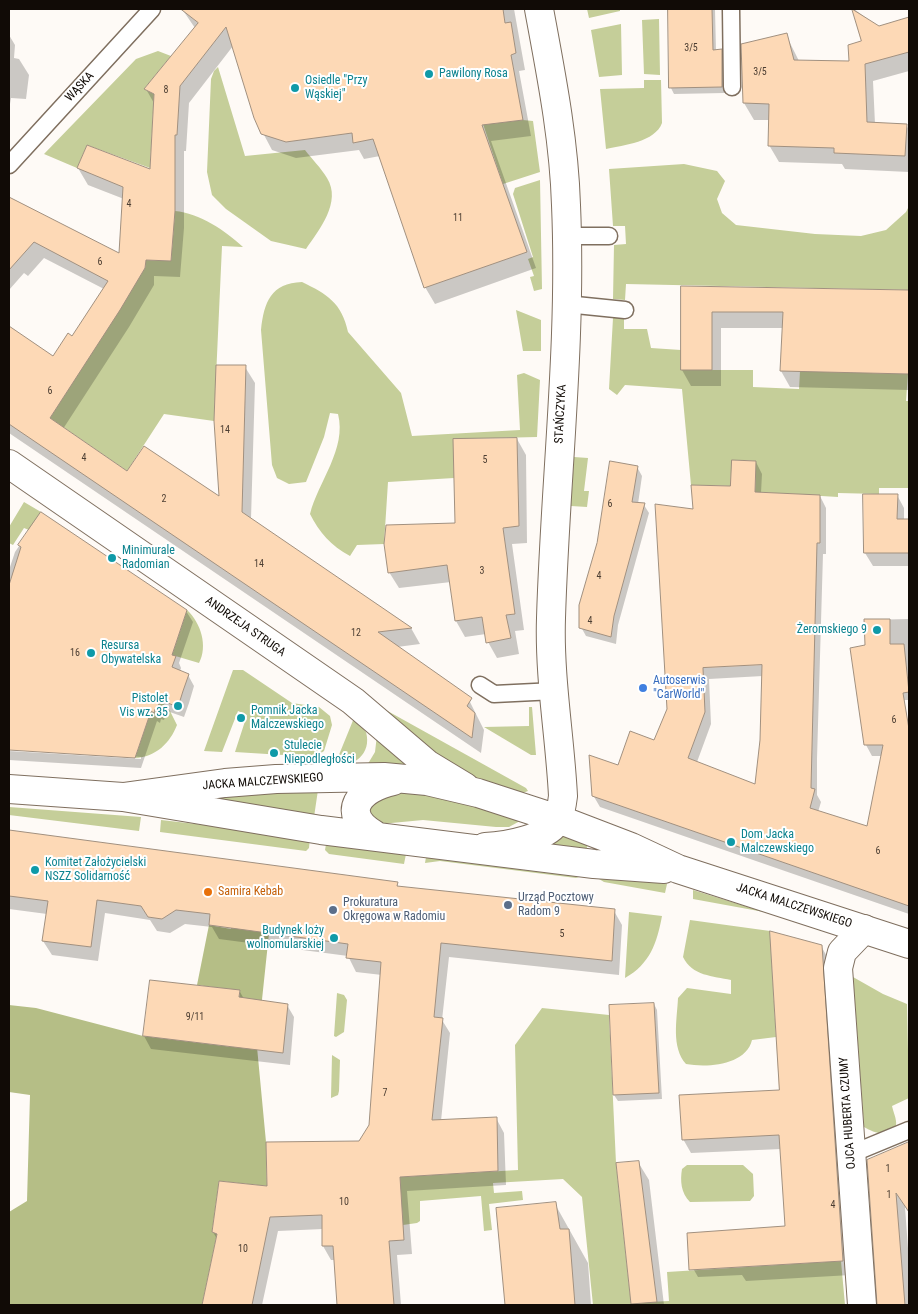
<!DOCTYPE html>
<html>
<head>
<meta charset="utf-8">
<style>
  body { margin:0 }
  #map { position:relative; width:918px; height:1314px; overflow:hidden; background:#fefaf6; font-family:"Roboto Condensed",sans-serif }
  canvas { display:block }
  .frame { position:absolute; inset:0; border:10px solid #110b06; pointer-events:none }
</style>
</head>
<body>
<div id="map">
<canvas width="918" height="1314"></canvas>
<div class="frame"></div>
</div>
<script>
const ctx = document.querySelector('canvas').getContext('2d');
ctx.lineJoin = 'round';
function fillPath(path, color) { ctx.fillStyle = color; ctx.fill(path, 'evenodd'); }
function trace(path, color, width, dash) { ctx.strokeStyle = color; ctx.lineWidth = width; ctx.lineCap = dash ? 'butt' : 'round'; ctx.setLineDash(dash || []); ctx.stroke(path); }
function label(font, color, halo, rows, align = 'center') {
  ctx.font = font + ' "Roboto Condensed",sans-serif'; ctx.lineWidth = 4; ctx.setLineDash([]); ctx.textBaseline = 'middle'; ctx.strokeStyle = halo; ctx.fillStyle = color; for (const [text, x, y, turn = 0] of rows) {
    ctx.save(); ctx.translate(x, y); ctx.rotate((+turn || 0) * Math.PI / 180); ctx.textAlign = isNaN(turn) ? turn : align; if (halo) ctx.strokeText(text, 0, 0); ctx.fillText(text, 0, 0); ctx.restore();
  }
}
const green = new Path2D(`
  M 587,9 L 620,9 L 620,11 L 589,18 Z
  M 659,19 L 660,75 L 644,74 L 642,20 Z
  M 621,24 L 622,75 L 599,77 L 591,30 Z
  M 158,51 L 171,56 L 144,89 L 154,94 L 150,168 L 87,145 L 77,168 L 44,154 L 136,59 Z
  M 218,67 L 245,156 L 305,150 C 312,159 321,168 327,178 C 342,202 319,230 306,249 L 271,241 L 226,209 L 212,195 L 207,172 L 211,79 L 214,71 Z
  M 644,80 L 661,80 L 662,123 C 655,142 624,145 606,149 L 600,89 L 644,88 Z
  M 523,120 L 533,121 L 540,172 L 503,184 L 483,124 Z
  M 684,164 L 717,171 L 725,181 L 717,199 L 722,213 L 736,225 L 815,234 L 861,236 L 886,230 L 906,212 L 909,206 L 909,290 L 626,284 L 625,300 L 613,299 L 614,245 L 626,244 L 625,226 L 613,226 L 609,169 Z
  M 540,180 L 542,289 L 534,291 L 530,277 L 534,276 L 528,259 L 533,257 L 513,194 L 515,188 Z
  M 175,211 C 199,213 226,231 243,247 L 222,246 L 214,421 L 164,414 L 127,471 L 50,418 L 145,268 L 146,260 L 171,261 Z
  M 302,282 C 327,294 342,303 348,332 L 401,393 L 412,436 L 520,430 L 517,375 L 524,373 L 540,380 L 537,437 L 454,439 L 454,478 L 388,482 L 384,544 L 357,545 L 350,556 C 331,546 319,532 310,514 C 318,482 347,449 338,414 L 330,413 L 324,437 L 306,482 L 289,484 L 277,478 L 272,465 L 261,330 C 264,302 271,283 302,282 Z
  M 516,310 L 541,320 L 541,351 L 523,351 Z
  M 613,318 L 624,318 L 624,329 L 647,329 L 651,348 L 681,350 L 681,370 L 753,370 L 753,387 L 799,389 L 800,371 L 908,374 L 906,401 L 909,401 L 909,488 L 879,488 L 879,494 L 838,493 L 838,497 L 755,492 L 756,461 L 733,460 L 731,486 L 691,485 L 682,389 L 625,385 L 617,395 L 609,389 Z
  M 574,457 L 588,458 L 584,491 L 589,491 L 587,507 L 571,506 Z
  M 24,502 L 41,512 L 29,530 L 24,528 L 13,545 L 9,543 L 9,527 Z
  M 187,610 C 201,623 208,646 199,663 L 172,655 Z
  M 233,670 L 243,670 L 292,703 L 319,707 L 330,716 L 332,725 L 324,751 L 315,757 L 235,752 L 247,715 L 238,711 L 222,752 L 204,751 Z
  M 366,699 L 526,788 L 528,791 L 520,794 L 465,778 Z
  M 160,700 L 170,711 L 177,725 C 170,743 156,757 135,758 L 151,711 L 156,712 Z
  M 529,707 L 532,707 L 536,755 L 531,755 L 484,727 L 529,726 Z
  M 354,718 L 366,732 C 372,754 354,767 334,767 Z
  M 377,735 L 405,762 L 404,764 L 366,767 L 375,752 Z
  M 318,790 L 314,817 L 208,798 Z
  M 428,791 L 520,821 L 509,827 L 496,827 L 423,820 L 381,824 L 369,812 L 374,792 Z
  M 9,807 L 141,817 L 139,831 L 9,815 Z
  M 161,820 L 310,837 L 309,848 L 306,851 L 160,832 Z
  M 559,833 L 589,842 L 586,850 L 549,846 Z
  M 327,839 L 407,849 L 404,864 L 329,854 L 325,850 Z
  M 427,851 L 582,876 L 576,878 L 440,861 L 425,863 Z
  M 598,874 L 667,884 L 665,893 L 604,882 L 599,879 Z
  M 693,890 L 764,912 L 693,899 Z
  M 629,912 L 662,916 C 657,943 650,964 625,978 Z
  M 690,920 L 770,931 L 776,1037 L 752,1040 C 746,1065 708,1068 686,1064 C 671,1047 677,1020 678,998 L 687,988 L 731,994 L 731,980 C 713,976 692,976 683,957 Z
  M 853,977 L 883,994 L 907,1004 L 909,1098 L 892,1106 C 893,1111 897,1120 896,1125 C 892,1140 872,1132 864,1127 Z
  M 337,993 L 344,995 L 347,1000 L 344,1032 L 336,1037 L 334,1036 Z
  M 542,1008 L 609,1015 L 616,1163 L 631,1303 L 669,1301 L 667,1272 L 841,1261 L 845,1305 L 593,1305 L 582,1197 L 563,1179 L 493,1183 L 494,1193 L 522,1191 L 523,1200 L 489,1204 L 492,1230 L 484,1231 L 481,1196 L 420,1201 L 420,1221 L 417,1223 L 403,1225 L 399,1177 L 518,1170 L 515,1045 Z
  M 332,1055 L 340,1060 L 339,1091 L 338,1095 L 331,1098 Z
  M 687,1165 L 743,1165 L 753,1174 L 754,1196 L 750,1201 L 690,1202 C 681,1193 680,1181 682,1169 Z`);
const forest = new Path2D(`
  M 276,867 L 257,1047 L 266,1142 L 267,1186 L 219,1181 L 212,1232 L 217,1234 L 202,1305 L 9,1305 L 9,1212 L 27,1201 L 30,1095 L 9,1092 L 9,1005 L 36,1008 L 143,1036 L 233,1047 L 240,991 L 197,985 L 209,925 L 231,929 L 232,917 Z`);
const shadow = new Path2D(`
  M 182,9 L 514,9 L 525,70 L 519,71 L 531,136 L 491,141 L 536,268 L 435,304 L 425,287 L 380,156 L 364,159 L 359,150 L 296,158 L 272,150 L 263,133 L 233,46 L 189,103 L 186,151 L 184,151 L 184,228 L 180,277 L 154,276 L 154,285 L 129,327 L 63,429 L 127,473 L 220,499 L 245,367 L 255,383 L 251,519 L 411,628 L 420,644 L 397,647 L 467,696 L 484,730 L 481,753 L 9,433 L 9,346 L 17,333 L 54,357 L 72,337 L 104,289 L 44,258 L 28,276 L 24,273 L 9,290 L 9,198 L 120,255 L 124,199 L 88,185 L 78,168 L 151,171 L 155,105 L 146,89 L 195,28 Z
  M 669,9 L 715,9 L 716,51 L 721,50 L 724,56 L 725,93 L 674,94 L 671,88 Z
  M 854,9 L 878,27 L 909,18 L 909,71 L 873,81 L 875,124 L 906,125 L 909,130 L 909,172 L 845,169 L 842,164 L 779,162 L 769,145 L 770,120 L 754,120 L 744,103 L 743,45 L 786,35 L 799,61 L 851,62 L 862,42 Z
  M 9,35 L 15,45 L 14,58 L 19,59 L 29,75 L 26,99 L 11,98 L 10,104 Z
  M 682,287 L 909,291 L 909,404 L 908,390 L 790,387 L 781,371 L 784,328 L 721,328 L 721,386 L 691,386 L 682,370 Z
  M 517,439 L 526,455 L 527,543 L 512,544 L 524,630 L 515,631 L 519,654 L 497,658 L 488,642 L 486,634 L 465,637 L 456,621 L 451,582 L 399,588 L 389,572 L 457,525 Z
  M 756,462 L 762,474 L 761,493 L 820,496 L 826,508 L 826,554 L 823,554 L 817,759 L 817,795 L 821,802 L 818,812 L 868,828 L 882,756 L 872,756 L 866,745 L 862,722 L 909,725 L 909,914 L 600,807 L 593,795 L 619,767 L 655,741 L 668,709 L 694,510 L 732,487 ZM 763,676 L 761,740 L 756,786 L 697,762 L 711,724 L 709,679 Z
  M 637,467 L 642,476 L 638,504 L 644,505 L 649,513 L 618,625 L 616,644 L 586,636 L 581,627 Z
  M 897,495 L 904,508 L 904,520 L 909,520 L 909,566 L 873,566 L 865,553 Z
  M 41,514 L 186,611 L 193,622 L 179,663 L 181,668 L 180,671 L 188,675 L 194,686 L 189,703 L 184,717 L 167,711 L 164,720 L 161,719 L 160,723 L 157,721 L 141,768 L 9,760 L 9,751 L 141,759 L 141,757 L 9,748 L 9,570 L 15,552 Z
  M 909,619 L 909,700 L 865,700 L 866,620 Z
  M 9,831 L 397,884 L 399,888 L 614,911 L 622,925 L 619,975 L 449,957 L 442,1020 L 450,1033 L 441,1121 L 496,1118 L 504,1133 L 506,1185 L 407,1191 L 412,1254 L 397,1255 L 401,1305 L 339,1305 L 335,1260 L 331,1260 L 323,1246 L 323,1229 L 278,1231 L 262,1305 L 203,1305 L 217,1239 L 213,1232 L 269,1187 L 360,1142 L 370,1126 L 382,975 L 356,972 L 348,956 L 219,939 L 212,927 L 185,924 L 170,933 L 157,931 L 150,920 L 105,913 L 98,961 L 52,955 L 43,941 L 47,914 L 9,909 Z
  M 821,946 L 829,960 L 851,1275 L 746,1281 L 742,1275 L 698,1277 L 690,1263 L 786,1227 L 781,1149 L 691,1153 L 683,1139 L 780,1091 Z
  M 240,992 L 244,999 L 287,1005 L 294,1017 L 290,1065 L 151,1049 L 144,1036 Z
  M 654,1004 L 657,1010 L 662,1099 L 618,1101 L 614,1095 L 610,1006 Z
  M 909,1144 L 909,1213 L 905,1207 L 909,1262 L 909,1305 L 878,1305 L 869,1161 Z
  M 638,1162 L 649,1180 L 664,1305 L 633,1305 L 632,1303 Z
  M 555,1204 L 588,1263 L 591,1305 L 506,1305 L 498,1209 Z`);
const building = new Path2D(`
  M 181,9 L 503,9 L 505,23 L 511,22 L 516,53 L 511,55 L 523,120 L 482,125 L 527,252 L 424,288 L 373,139 L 353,143 L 352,133 L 286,142 L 261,134 L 254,118 L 226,27 L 180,86 L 177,135 L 175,135 L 175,211 L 171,261 L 146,260 L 145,268 L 120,310 L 50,418 L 127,471 L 144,446 L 219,496 L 214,421 L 216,365 L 246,365 L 242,512 L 412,628 L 378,632 L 472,698 L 467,706 L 475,713 L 472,738 L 9,424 L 9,326 L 53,356 L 68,333 L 72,336 L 108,281 L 34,242 L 9,270 L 9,197 L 119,253 L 123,187 L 77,168 L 87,145 L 150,169 L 154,94 L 144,89 L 198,23 Z
  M 668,9 L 712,9 L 713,50 L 722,49 L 722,87 L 669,88 Z
  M 852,9 L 879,26 L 909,17 L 909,52 L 865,64 L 867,122 L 907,124 L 905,156 L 834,153 L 834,148 L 768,146 L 769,104 L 743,103 L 741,44 L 787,33 L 794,60 L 849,61 L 848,45 L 861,41 Z
  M 681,286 L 909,290 L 909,374 L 780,371 L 783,312 L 712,312 L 712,370 L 681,370 Z
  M 517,438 L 519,526 L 503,528 L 515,614 L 506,615 L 511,638 L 486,643 L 482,617 L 455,621 L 447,565 L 388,573 L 384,544 L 386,525 L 455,523 L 453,439 Z
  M 732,460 L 756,461 L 755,492 L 820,495 L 820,543 L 817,543 L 812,747 L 811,788 L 815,789 L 810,808 L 867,826 L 883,745 L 864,745 L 850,648 L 865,645 L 864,619 L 890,619 L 890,644 L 904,644 L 909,692 L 903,693 L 909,729 L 909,906 L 592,796 L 589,755 L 618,765 L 630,731 L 654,740 L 667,709 L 655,504 L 693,509 L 691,485 L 730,486 ZM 762,665 L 760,740 L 755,784 L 688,758 L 705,712 L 703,668 Z
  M 610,461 L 638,466 L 632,502 L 645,503 L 614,616 L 611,637 L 579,628 L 579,605 L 597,543 Z
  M 863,494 L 898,494 L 897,519 L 909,519 L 909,553 L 864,553 Z
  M 41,512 L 187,610 L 172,655 L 176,656 L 172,667 L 189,674 L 183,691 L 178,707 L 160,700 L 157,710 L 155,709 L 154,713 L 151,711 L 135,758 L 9,750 L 9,585 L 21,547 L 18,545 Z
  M 9,830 L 398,882 L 397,886 L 615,909 L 612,961 L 441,943 L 434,1017 L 443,1018 L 432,1120 L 497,1117 L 498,1171 L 400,1177 L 404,1240 L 389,1241 L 394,1305 L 337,1305 L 333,1246 L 322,1246 L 322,1215 L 270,1217 L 252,1305 L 202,1305 L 217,1234 L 212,1232 L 219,1181 L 267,1186 L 266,1142 L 359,1141 L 369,1125 L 381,962 L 346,958 L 348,944 L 209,925 L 210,914 L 176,910 L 162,919 L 148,917 L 141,906 L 97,900 L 91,947 L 42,941 L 48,901 L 9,896 Z
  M 770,931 L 822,945 L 843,1261 L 689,1270 L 687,1233 L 785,1226 L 779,1135 L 682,1140 L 679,1095 L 779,1090 Z
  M 150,980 L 240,990 L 239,997 L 288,1004 L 283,1053 L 143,1036 Z
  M 654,1003 L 659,1093 L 613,1095 L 609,1005 Z
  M 909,1142 L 909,1212 L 896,1193 L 905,1305 L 877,1305 L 867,1160 Z
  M 639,1161 L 657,1302 L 631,1304 L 616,1163 Z
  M 556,1202 L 560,1229 L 569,1229 L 575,1305 L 505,1305 L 496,1208 Z`);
const lane = new Path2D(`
  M 731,9 L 732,87
  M 9,165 L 152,9
  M 567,236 L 609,236
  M 566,304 L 625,310
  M 480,685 L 494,694 L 555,691
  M 851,1154 L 909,1130`);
const street = new Path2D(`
  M 9,464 L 353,701 L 427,764 L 465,787
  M 485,847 C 505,846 549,839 558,819 C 561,812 562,804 563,796 C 560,737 549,677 551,618 C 555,481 572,343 566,205 C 564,139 551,74 539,9
  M 862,1305 L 838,968 L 842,952 L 864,929`);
const secondary = new Path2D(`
  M 9,789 L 123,797 L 321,830 L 594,864 L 664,869
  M 123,797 L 225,783 L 276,779 L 384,777 L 427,781 L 478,793 L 558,819 L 631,847 L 678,869 L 909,944
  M 375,835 C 338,813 360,788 393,781`);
const markers = [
  [429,74,5,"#0f9aa8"],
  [295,88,5,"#0f9aa8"],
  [112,558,5,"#0f9aa8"],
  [877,630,5,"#0f9aa8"],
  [91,653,5,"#0f9aa8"],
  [643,688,5,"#3f7fe0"],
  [178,706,5,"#0f9aa8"],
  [241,718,5,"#0f9aa8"],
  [274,753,5,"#0f9aa8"],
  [731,842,5,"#0f9aa8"],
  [35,870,5,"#0f9aa8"],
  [208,892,5,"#e8710a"],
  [508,905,5,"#5c6f8a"],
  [333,910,5,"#5c6f8a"],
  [334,938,5,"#0f9aa8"]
];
const numberNames = [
  ["3/5",691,48],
  ["3/5",760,72],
  ["8",166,90],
  ["4",129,204],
  ["11",458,218],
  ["6",100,262],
  ["6",50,391],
  ["14",225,430],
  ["4",84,458],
  ["5",485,460],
  ["2",164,499],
  ["6",610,504],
  ["14",259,564],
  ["3",482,571],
  ["4",599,576],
  ["4",590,621],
  ["12",356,633],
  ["16",75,653],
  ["6",894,720],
  ["6",878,851],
  ["5",562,934],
  ["9/11",195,1017],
  ["7",385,1093],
  ["1",888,1169],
  ["1",889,1195],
  ["10",344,1202],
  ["4",833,1205],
  ["10",243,1249]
];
const cultureNames = [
  ["Pawilony Rosa",439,74],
  ["Osiedle \"Przy",305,81],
  ["Wąskiej\"",305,95],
  ["Minimurale",122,551],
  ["Radomian",122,565],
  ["Żeromskiego 9",867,630,"right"],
  ["Resursa",101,646],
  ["Obywatelska",101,660],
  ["Pistolet",168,699,"right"],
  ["Vis wz. 35",168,713,"right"],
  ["Pomnik Jacka",251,711],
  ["Malczewskiego",251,725],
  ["Stulecie",284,746],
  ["Niepodległości",284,760],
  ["Dom Jacka",741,835],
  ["Malczewskiego",741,849],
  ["Komitet Założycielski",45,863],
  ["NSZZ Solidarność",45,877],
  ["Budynek loży",324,931,"right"],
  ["wolnomularskiej",324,945,"right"]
];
const streetNames = [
  ["WĄSKA",80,87,-47],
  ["STAŃCZYKA",561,414,-87],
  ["ANDRZEJA STRUGA",245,627,35],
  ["JACKA MALCZEWSKIEGO",263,782,-4],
  ["JACKA MALCZEWSKIEGO",794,906,18],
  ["OJCA HUBERTA CZUMY",848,1113,-94]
];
const shopNames = [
  ["Autoserwis",653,681],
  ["\"CarWorld\"",653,695]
];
const foodNames = [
  ["Samira Kebab",218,892]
];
const serviceNames = [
  ["Urząd Pocztowy",518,898],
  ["Radom 9",518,912],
  ["Prokuratura",343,903],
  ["Okręgowa w Radomiu",343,917]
];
fillPath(green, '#c5ce99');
fillPath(forest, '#b5be86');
fillPath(shadow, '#0003');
fillPath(building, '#fdd9b6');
trace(building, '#a1907f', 1);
trace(lane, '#7f6f5f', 19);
trace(street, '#7f6f5f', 30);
trace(secondary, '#7f6f5f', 30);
trace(lane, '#fff', 16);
trace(street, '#fff', 28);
trace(secondary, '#fff', 28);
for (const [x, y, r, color] of markers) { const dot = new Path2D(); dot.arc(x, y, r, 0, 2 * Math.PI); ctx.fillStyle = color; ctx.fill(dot); trace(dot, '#fff', 2); }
label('10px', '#4c3e32', null, numberNames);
label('12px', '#0d838f', '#fff', cultureNames, 'left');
label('12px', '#110b06', '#fff', streetNames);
label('12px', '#366cbe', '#fff', shopNames, 'left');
label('12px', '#c56008', '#fff', foodNames, 'left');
label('12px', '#4e5e75', '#fff', serviceNames, 'left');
</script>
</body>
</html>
